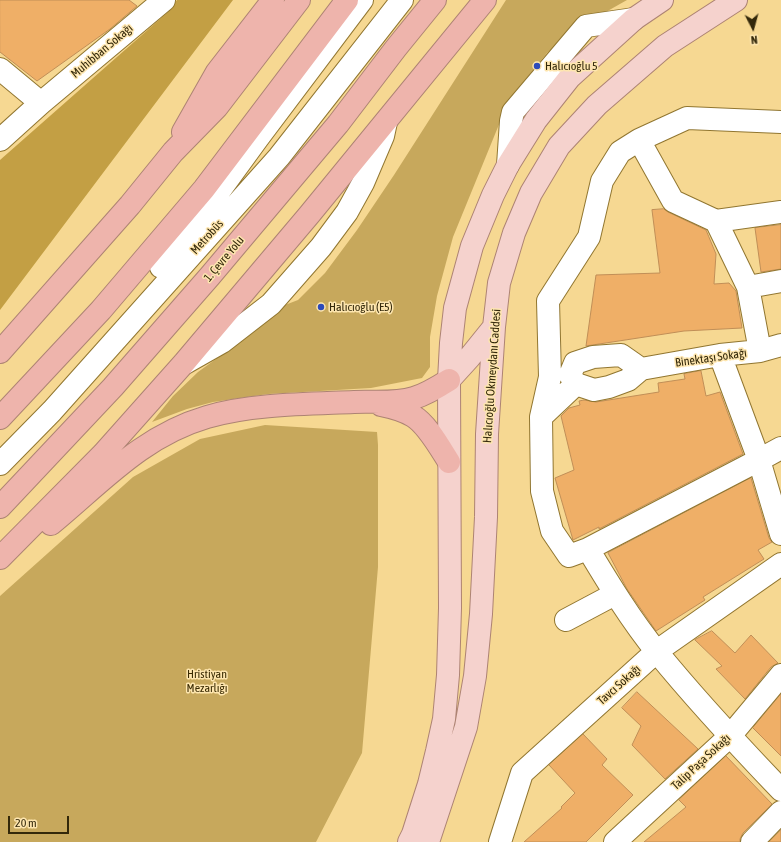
<!DOCTYPE html>
<html>
<head>
<meta charset="utf-8">
<style>
  body { margin:0 }
  #map { position:relative; width:781px; height:842px; overflow:hidden; background:#f6d892; font-family:"Asap Condensed",sans-serif }
  canvas { display:block }
  .north { position:absolute; left:733px; top:8px; width:40px; height:40px; -webkit-text-stroke:3px #fee6af; paint-order:stroke; rotate:174deg; font-size:11px; font-weight:700; line-height:16px; text-align:center; color:#33280a }
  .north::after { content:''; display:block; margin:auto; width:14px; height:18px; background:#33280a; clip-path:polygon(50% 0,100% 100%,50% 72%,0 100%) }
  .scale { position:absolute; left:8px; top:816px; width:61px; height:18px; box-sizing:border-box; border:2px solid #33280a; border-top:0; padding-left:5px; font-size:12px; line-height:14px; white-space:nowrap; color:#33280a; -webkit-text-stroke:3px #fee6af; paint-order:stroke }
</style>
</head>
<body>
<div id="map">
<canvas width="781" height="842"></canvas>
<div class="north">N</div>
<div class="scale">20 m</div>
</div>
<script>
const ctx = document.querySelector('canvas').getContext('2d');
ctx.lineJoin = 'round';
function fillPath(path, color) { ctx.fillStyle = color; ctx.fill(path, 'evenodd'); }
function trace(path, color, width, dash) { ctx.strokeStyle = color; ctx.lineWidth = width; ctx.lineCap = dash ? 'butt' : 'round'; ctx.setLineDash(dash || []); ctx.stroke(path); }
function label(font, color, halo, rows, align = 'center') {
  ctx.font = font + ' "Asap Condensed",sans-serif'; ctx.lineWidth = 3; ctx.setLineDash([]); ctx.textBaseline = 'middle'; ctx.strokeStyle = halo; ctx.fillStyle = color; for (const [text, x, y, turn = 0] of rows) {
    ctx.save(); ctx.translate(x, y); ctx.rotate((+turn || 0) * Math.PI / 180); ctx.textAlign = isNaN(turn) ? turn : align; if (halo) ctx.strokeText(text, 0, 0); ctx.fillText(text, 0, 0); ctx.restore();
  }
}
const green = new Path2D(`
  M 506,0 L 627,0 L 574,30 L 547,53 L 509,100 L 453,237 L 437,296 L 430,337 L 430,367 L 422,378 L 371,388 L 268,394 L 213,402 L 187,409 L 152,422 L 173,396 L 198,372 L 234,346 L 285,305 L 298,300 L 325,273 L 357,230 L 394,175 Z
  M 265,425 L 377,432 L 378,445 L 378,567 L 362,753 L 316,842 L 0,842 L 0,596 L 133,477 L 200,439 Z`);
const forest = new Path2D(`
  M 177,0 L 233,0 L 0,310 L 0,160 L 168,12 Z`);
const building = new Path2D(`
  M 0,0 L 129,0 L 137,6 L 110,29 L 37,81 L 0,52 Z
  M 664,209 L 668,212 L 706,230 L 716,254 L 714,284 L 729,283 L 736,291 L 742,328 L 684,331 L 586,346 L 596,275 L 660,273 L 652,210 Z
  M 781,225 L 781,269 L 761,272 L 755,228 Z
  M 701,371 L 706,396 L 720,392 L 743,454 L 599,529 L 599,527 L 573,540 L 555,478 L 574,470 L 561,416 L 569,408 L 580,405 L 579,401 L 584,400 L 596,402 L 659,392 L 658,383 L 685,379 L 684,374 Z
  M 751,478 L 769,538 L 772,542 L 758,550 L 764,559 L 703,597 L 705,600 L 656,631 L 627,589 L 608,553 Z
  M 712,631 L 735,653 L 751,635 L 778,663 L 771,667 L 745,699 L 716,669 L 722,666 L 695,640 Z
  M 637,692 L 698,749 L 665,779 L 632,745 L 641,726 L 622,708 Z
  M 781,694 L 781,756 L 753,728 Z
  M 583,734 L 607,759 L 602,765 L 633,795 L 586,842 L 524,842 L 562,808 L 561,807 L 575,793 L 549,765 Z
  M 726,756 L 772,804 L 743,833 L 740,839 L 740,842 L 644,842 L 686,807 L 679,800 Z
  M 781,830 L 781,842 L 769,842 Z`);
const minor = new Path2D(`
  M 0,69 L 41,103
  M 0,140 L 41,103 L 164,0
  M 508,165 L 511,121 L 513,112 L 586,26 L 634,19
  M 716,221 L 781,212
  M 161,267 L 188,234 L 258,138 L 362,0
  M 748,287 L 781,281
  M 760,351 L 748,287 L 716,221 L 673,201 L 639,140 L 687,118 L 781,122
  M 720,355 L 759,460 L 781,448
  M 185,363 L 222,342 L 271,304 L 321,247 L 347,212 L 363,183 L 383,136 L 386,122
  M 641,369 L 621,355 L 593,357 L 575,363 L 570,375 L 576,384 L 594,390 L 609,387 L 628,380 L 641,369 L 720,355 L 760,351 L 781,345
  M 541,417 L 576,384
  M 0,464 L 52,411 L 279,157 L 402,0
  M 781,534 L 759,460 L 588,549 C 609,584 631,620 657,652 C 696,700 738,745 781,790
  M 588,549 L 569,556 L 552,531 L 542,491 L 541,417 L 550,377 L 548,301 L 589,237 L 602,181 L 620,152 L 639,140
  M 566,620 L 615,594
  M 500,842 L 522,773 L 657,651 L 781,564
  M 615,842 L 730,736 L 781,675
  M 752,842 L 781,812`);
const major = new Path2D(`
  M 449,380 L 469,358 L 494,327
  M 409,842 L 413,834 L 429,784 L 437,751 L 444,719 L 448,675 L 450,608 L 449,380 L 451,343 L 455,308 L 472,246 L 493,195 L 508,165 L 536,120 L 570,77 L 634,19 L 662,0
  M 428,842 L 466,727 L 475,676 L 481,614 L 486,517 L 487,434 L 494,327 L 499,283 L 514,233 L 531,193 L 559,146 L 597,105 L 665,46 L 736,0`);
const highway = new Path2D(`
  M 183,132 L 217,72 L 273,0
  M 0,352 L 130,205 L 173,152 L 217,107 L 299,0
  M 381,405 C 391,407 403,410 413,416 C 427,424 440,448 449,462
  M 0,418 L 101,310 L 204,189 L 347,0
  M 0,507 L 113,387 L 210,276 L 338,124 L 396,48 L 435,0
  M 51,524 C 102,482 142,436 207,417 C 251,404 307,404 354,402 C 373,401 395,404 414,398 C 427,394 438,387 449,380
  M 0,558 L 103,454 L 184,363 L 309,215 L 485,0`);
const markers = [
  [537,66,4,"#2d4aba"],
  [321,307,4,"#2d4aba"]
];
const streetNames = [
  ["Muhibban Sokağı",102,51,-40],
  ["Metrobüs",207,237,-48],
  ["1. Çevre Yolu",224,259,-50],
  ["Binektaşı Sokağı",711,358,-8],
  ["Halıcıoğlu Okmeydanı Caddesi",492,376,-86],
  ["Tavcı Sokağı",619,685,-42],
  ["Talip Paşa Sokağı",701,762,-43]
];
const poiNames = [
  ["Halıcıoğlu 5",545,66],
  ["Halıcıoğlu (E5)",329,307]
];
const parkNames = [
  ["Hristiyan",207,674],
  ["Mezarlığı",207,688]
];
fillPath(green, '#c7a85c');
fillPath(forest, '#c39f44');
fillPath(building, '#efaf67');
trace(building, '#c08e57', 1);
trace(minor, '#917630', 24);
trace(major, '#ad8373', 24);
trace(highway, '#ad8373', 24);
trace(minor, '#fff', 22);
trace(major, '#f5d2cd', 22);
trace(highway, '#eeb4ac', 22);
for (const [x, y, r, color] of markers) { const dot = new Path2D(); dot.arc(x, y, r, 0, 2 * Math.PI); ctx.fillStyle = color; ctx.fill(dot); trace(dot, '#fee6af', 1.5); }
label('12px', '#33280a', '#fee6af', streetNames);
label('12px', '#33280a', '#fee6af', poiNames, 'left');
label('12px', '#392a02', '#fee6af', parkNames);
</script>
</body>
</html>
